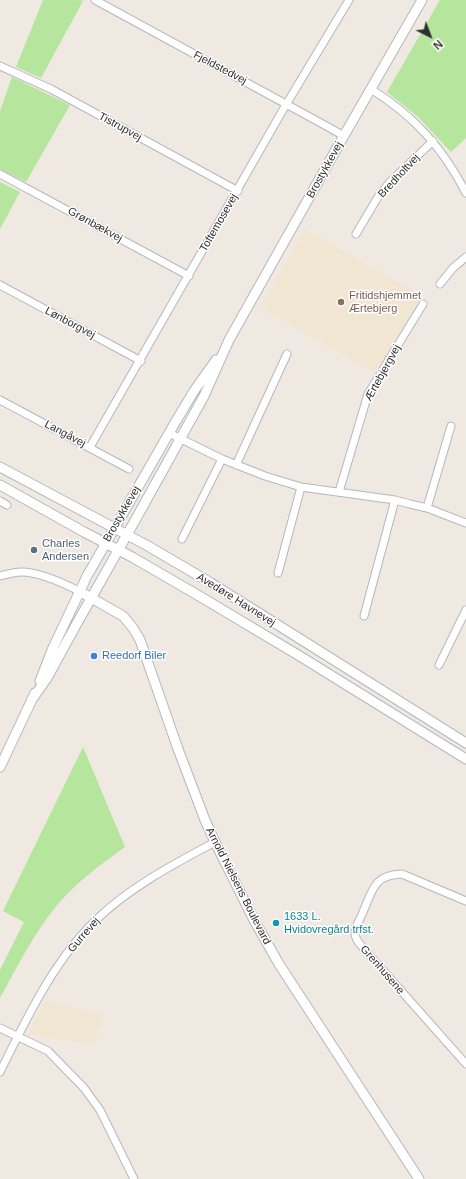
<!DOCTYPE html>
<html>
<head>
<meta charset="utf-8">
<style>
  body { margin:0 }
  #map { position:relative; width:466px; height:1179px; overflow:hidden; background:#efe9e1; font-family:Arial,sans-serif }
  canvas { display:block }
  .north { position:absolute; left:410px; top:16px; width:40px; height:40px; -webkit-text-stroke:3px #fff; paint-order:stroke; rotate:138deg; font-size:11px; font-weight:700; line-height:16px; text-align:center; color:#2e2e2e }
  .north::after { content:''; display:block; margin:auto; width:14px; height:18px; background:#2e2e2e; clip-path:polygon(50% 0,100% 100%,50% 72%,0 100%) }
</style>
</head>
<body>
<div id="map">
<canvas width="466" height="1179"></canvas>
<div class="north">N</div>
</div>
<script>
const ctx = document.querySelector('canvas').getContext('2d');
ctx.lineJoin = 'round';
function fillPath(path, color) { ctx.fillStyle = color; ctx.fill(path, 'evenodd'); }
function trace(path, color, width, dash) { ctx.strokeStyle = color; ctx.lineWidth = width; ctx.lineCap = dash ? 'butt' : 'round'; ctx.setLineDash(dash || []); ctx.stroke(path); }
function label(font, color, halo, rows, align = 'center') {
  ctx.font = font + ' Arial,sans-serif'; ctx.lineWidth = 3; ctx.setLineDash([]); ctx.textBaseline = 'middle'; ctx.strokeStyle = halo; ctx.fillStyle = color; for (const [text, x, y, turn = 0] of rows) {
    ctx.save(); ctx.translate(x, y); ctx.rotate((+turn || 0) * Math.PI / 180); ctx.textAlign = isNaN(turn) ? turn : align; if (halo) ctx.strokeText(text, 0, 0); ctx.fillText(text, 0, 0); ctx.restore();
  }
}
const education = new Path2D(`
  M 305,229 L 422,296 L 375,373 L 260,307 Z
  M 45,1001 L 104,1015 L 93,1044 L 28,1034 Z`);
const green = new Path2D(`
  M 43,0 L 80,0 L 83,1 L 41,78 L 16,67 Z
  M 440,0 L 466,0 L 466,138 L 451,152 L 418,117 L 387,92 Z
  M 12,77 L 70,105 L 26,182 L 0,169 L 0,111 Z
  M 0,182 L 20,192 L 0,229 Z
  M 83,747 L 125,847 C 101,864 77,882 58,904 C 34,933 18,965 0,998 L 0,970 L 24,922 L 3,911 Z`);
const minor = new Path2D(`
  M 95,0 L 330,128 L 344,136
  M 0,66 L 51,89 L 238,191
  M 371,89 C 414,116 443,148 466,193
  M 0,174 L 189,276
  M 356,234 L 378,197 L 390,182 L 433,141
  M 440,284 L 453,268 L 466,257
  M 0,285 L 141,361
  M 0,400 L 129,469
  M 169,433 L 222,459 L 265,476 L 301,487 L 395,500 L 410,504 L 427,508 L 466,523
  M 90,447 L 284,108 L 349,0
  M 236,465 L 287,354
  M 339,492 L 368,394 L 423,304
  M 0,501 L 7,505
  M 427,508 L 451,426
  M 182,539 L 222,459
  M 278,573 L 301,487
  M 0,576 C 7,574 15,572 22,572 C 38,572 65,584 79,591
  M 364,616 L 395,500
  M 439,665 L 466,610
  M 466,901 L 402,874 C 374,875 373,889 363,912 C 361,918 355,926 355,932 C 354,938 360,944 364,949 L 466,1064
  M 0,1028 L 48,1051 L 84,1088 L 100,1110 L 134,1179
  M 0,1072 C 26,1020 54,959 98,918 C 132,886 174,864 215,842`);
const tertiary = new Path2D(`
  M 0,467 L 148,546 L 211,583 L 466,743
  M 0,485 L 84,532 L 132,557 L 201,597 L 303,658 L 466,759
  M 79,591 L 123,616 L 133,628 L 140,640 L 178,749 L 205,820 L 215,842 L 254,920 L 279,964 L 419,1179
  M 40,681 L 52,650 L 87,576 L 176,421 L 194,391 L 216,360
  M 33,698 L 47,678 L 76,625 L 137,517 L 204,396 L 229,340 L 342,139 L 422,0
  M 0,767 L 35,693`);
const markers = [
  [341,302,4,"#8d6e63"],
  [34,550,4,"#5c6f8a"],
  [94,656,4,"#3f7fe0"],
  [276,923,4,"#0f9aa8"]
];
const streetNames = [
  ["Fjeldstedvej",220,68,28],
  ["Tistrupvej",120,127,29],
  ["Brostykkevej",325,170,-61],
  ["Bredholtvej",399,176,-47],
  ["Toftemosevej",219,223,-60],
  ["Grønbækvej",95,225,29],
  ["Lønborgvej",70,323,28],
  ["Ærtebjergvej",383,373,-61],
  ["Langåvej",65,434,28],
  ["Brostykkevej",122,514,-60],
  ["Avedøre Havnevej",236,600,32],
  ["Arnold Nielsens Boulevard",238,886,63],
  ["Gurrevej",84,935,-49],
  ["Grenhusene",382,970,49]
];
const educationNames = [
  ["Fritidshjemmet",349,296],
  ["Ærtebjerg",349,309]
];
const serviceNames = [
  ["Charles",42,544],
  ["Andersen",42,557]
];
const shopNames = [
  ["Reedorf Biler",102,656]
];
const cultureNames = [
  ["1633 L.",284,917],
  ["Hvidovregård trfst.",284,930]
];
fillPath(education, '#f0e6d1');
fillPath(green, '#b6e59e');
trace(minor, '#b4b7c1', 9);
trace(tertiary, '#b4b7c1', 11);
trace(minor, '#fff', 7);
trace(tertiary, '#fff', 9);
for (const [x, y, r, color] of markers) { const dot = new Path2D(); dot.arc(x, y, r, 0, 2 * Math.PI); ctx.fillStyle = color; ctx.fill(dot); trace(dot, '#fff', 1.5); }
label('11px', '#2e2e2e', '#fff', streetNames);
label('11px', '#785e54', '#fff', educationNames, 'left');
label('11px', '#4e5e75', '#fff', serviceNames, 'left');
label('11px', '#366cbe', '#fff', shopNames, 'left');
label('11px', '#0d838f', '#fff', cultureNames, 'left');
</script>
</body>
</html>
